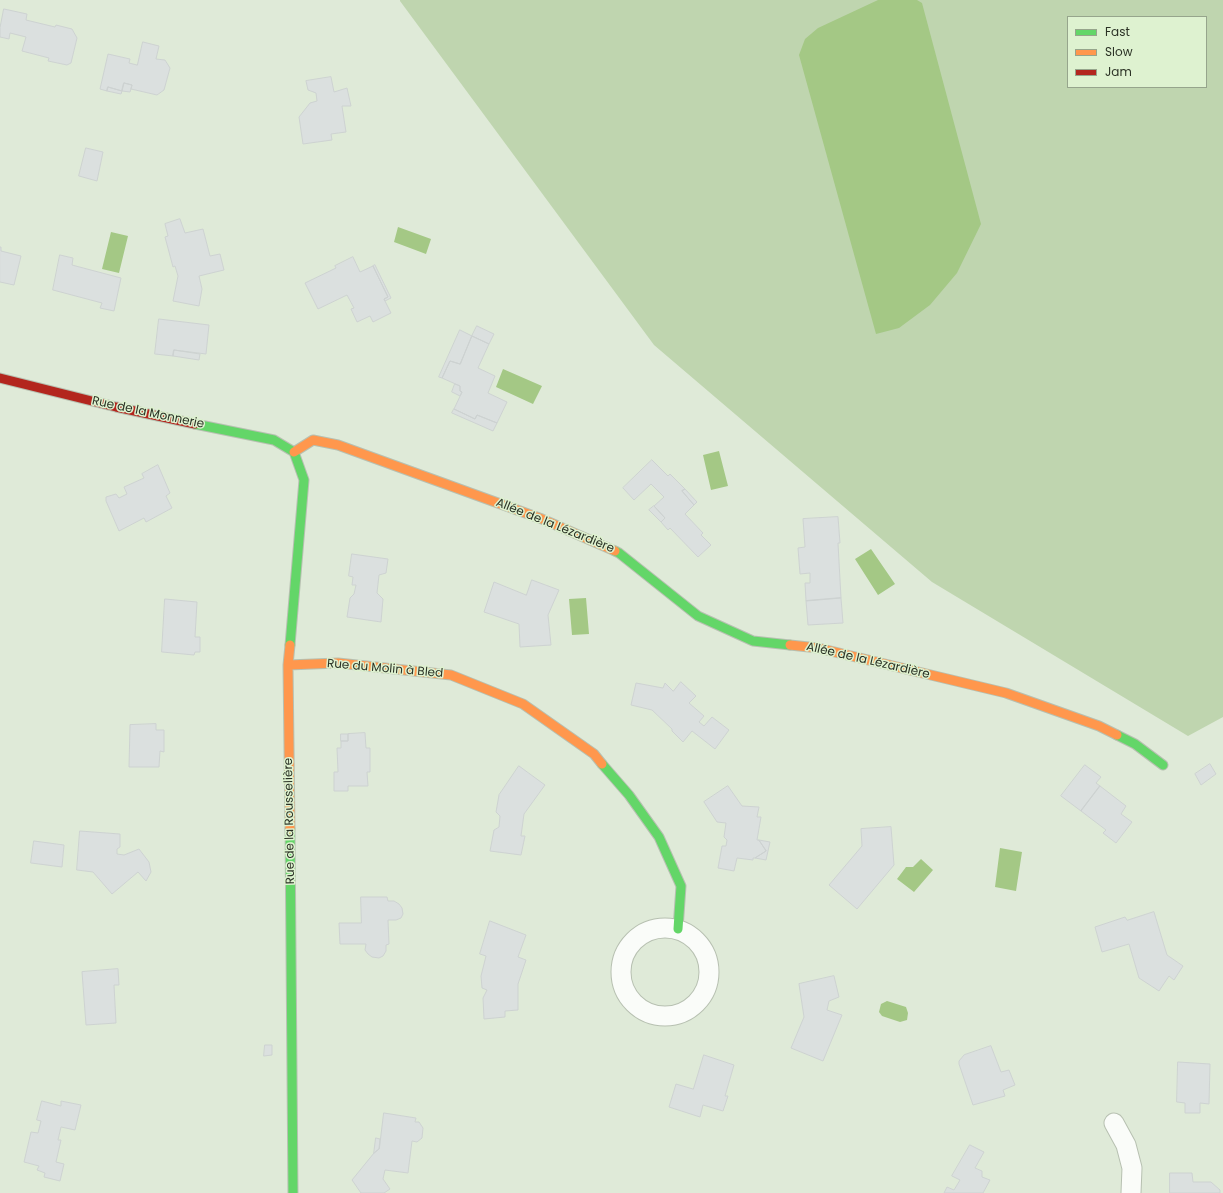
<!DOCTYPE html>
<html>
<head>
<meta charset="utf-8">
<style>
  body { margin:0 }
  #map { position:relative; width:1223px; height:1193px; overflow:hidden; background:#dfead8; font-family:Poppins,sans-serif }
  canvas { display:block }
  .legend { position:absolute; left:1067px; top:16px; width:140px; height:72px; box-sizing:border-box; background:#def2d0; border:1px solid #96a58c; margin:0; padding:5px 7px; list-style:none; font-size:12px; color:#2b3225 }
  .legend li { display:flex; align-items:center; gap:8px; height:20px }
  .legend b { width:20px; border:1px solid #96a58c }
</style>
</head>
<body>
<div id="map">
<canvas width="1223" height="1193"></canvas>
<ul class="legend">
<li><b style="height:5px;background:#63d668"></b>Fast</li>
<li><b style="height:5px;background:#ff974d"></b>Slow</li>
<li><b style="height:5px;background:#b3261e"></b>Jam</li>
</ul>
</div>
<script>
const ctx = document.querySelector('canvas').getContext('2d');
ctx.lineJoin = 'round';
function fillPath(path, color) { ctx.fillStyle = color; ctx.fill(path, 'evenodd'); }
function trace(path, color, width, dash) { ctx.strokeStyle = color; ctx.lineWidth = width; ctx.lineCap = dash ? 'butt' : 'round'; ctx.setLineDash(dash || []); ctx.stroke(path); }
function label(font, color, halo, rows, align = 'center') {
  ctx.font = font + ' Poppins,sans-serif'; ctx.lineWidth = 3; ctx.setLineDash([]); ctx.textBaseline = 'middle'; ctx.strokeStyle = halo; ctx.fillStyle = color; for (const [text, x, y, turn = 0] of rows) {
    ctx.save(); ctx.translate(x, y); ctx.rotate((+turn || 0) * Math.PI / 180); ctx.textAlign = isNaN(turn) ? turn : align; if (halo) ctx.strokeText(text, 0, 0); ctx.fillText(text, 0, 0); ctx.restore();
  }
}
const green = new Path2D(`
  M 400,0 L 1223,0 L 1223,717 L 1188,736 L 932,582 L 654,345 L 400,1 ZM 1068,17 L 1206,17 L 1206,87 L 1068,87 Z`);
const water = new Path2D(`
  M 878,0 L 917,0 L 922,3 L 981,224 L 957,273 L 930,305 L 899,328 L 876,334 L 799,55 L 805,39 L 818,28 Z
  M 398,227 L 431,239 L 426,254 L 394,242 Z
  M 111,232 L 128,236 L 119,273 L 102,269 Z
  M 503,369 L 542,386 L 533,404 L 496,387 Z
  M 719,451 L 728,486 L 711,490 L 703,455 Z
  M 871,549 L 895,584 L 878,595 L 855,559 Z
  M 586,598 L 589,634 L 572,635 L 569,599 Z
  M 1000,848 L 1022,852 L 1016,891 L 995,887 Z
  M 921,859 L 933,870 L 914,892 L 897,879 L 906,867 L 913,867 Z
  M 887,1001 L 906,1007 L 908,1013 L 907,1020 L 900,1022 L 882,1016 L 879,1012 L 881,1004 Z`);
const building = new Path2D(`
  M 4,9 L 27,14 L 26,20 L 55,27 L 56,25 L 72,29 L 77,38 L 71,63 L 67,65 L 48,61 L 49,58 L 22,51 L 26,37 L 10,33 L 9,39 L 0,37 L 0,28 Z
  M 143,42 L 159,46 L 156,59 L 165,60 L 170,68 L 164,90 L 157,95 L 131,89 L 132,85 L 124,83 L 122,91 L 108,87 L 107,91 L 100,89 L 108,54 L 130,59 L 129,63 L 137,65 Z
  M 331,77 L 334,92 L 347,88 L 351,106 L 342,106 L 346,132 L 331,134 L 332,140 L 303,144 L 299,117 L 310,103 L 317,101 L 316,93 L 308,90 L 306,81 Z
  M 124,83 L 132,85 L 130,92 L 122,91 Z
  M 108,87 L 122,91 L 121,94 L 107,91 Z
  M 86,148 L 103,152 L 97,181 L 79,176 Z
  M 180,219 L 185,233 L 203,229 L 210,256 L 220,254 L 224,270 L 199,276 L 202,289 L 199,306 L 173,301 L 178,276 L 175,266 L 173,267 L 165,237 L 168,236 L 165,224 Z
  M 0,247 L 1,247 L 1,251 L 21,256 L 14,285 L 0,282 Z
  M 60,255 L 73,258 L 72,265 L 121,278 L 114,311 L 100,308 L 102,303 L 53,290 Z
  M 353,257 L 360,272 L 373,266 L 388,297 L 384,299 L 391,313 L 373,322 L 370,316 L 357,322 L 351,309 L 354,308 L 347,295 L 318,309 L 305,283 L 336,268 L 335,266 Z
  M 375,265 L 391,298 L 385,301 L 384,299 L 388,297 L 373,266 Z
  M 159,319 L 209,325 L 206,354 L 174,350 L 173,356 L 155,354 Z
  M 477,326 L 494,334 L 489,344 L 472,336 Z
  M 460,330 L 472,336 L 460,364 L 450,361 L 442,378 L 439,377 Z
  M 472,336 L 489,344 L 478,368 L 495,376 L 488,393 L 507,402 L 497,423 L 477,415 L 475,419 L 454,409 L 462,392 L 460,391 L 460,386 L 442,378 L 450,361 L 460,364 Z
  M 174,350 L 200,354 L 199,360 L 173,356 Z
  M 455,384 L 460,386 L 460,391 L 462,392 L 460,396 L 452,392 Z
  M 454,409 L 475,419 L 477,415 L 497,423 L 493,431 L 452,413 Z
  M 652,460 L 668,476 L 670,474 L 685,489 L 682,491 L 694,505 L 685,514 L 703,533 L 701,535 L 711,545 L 698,557 L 670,528 L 668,530 L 661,522 L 665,518 L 654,506 L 664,497 L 651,484 L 634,500 L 623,488 Z
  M 158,465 L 170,493 L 166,496 L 172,508 L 146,522 L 144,518 L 119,531 L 106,501 L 106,497 L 116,494 L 119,498 L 127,494 L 124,487 L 144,478 L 142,474 Z
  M 685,489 L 697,502 L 694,505 L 682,491 Z
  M 654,506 L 665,518 L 661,522 L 649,510 Z
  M 838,517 L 840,543 L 838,543 L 841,598 L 806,601 L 805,583 L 810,583 L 810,573 L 800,574 L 798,548 L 805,547 L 803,519 Z
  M 352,554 L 388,559 L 386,573 L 379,575 L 377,593 L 383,599 L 381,622 L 347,617 L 350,598 L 354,594 L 356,585 L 352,585 L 353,577 L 349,576 Z
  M 532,580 L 559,590 L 548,615 L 551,645 L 520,647 L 519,624 L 484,612 L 494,582 L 526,595 Z
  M 841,598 L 843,623 L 808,625 L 806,601 Z
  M 165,599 L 197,602 L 195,637 L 200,637 L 200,652 L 195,652 L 194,655 L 162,652 Z
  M 681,682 L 696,696 L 689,703 L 704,716 L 699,722 L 704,726 L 712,717 L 729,730 L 715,749 L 692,731 L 683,742 L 672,731 L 672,729 L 652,710 L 631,705 L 636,683 L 663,688 L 665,683 L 673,691 Z
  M 156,724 L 156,730 L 164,730 L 164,752 L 160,751 L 159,767 L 129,767 L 130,725 Z
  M 365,733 L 366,748 L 370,748 L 370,772 L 367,772 L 368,786 L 348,786 L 348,791 L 334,791 L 334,772 L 338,772 L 337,748 L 341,748 L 341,741 L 348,741 L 348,734 Z
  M 341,734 L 348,734 L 348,741 L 341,741 Z
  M 1210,764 L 1216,774 L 1201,785 L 1195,774 Z
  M 1085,765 L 1101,777 L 1096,783 L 1100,786 L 1081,811 L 1061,796 Z
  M 519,766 L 545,785 L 524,814 L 521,836 L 525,836 L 521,855 L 490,851 L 494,830 L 499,827 L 500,816 L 496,812 L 499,795 Z
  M 728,786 L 742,806 L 759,807 L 757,817 L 761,817 L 757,840 L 759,840 L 766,851 L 755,858 L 753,858 L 753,860 L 737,858 L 734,871 L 718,868 L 722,846 L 726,846 L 727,840 L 724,837 L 726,823 L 717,822 L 704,802 Z
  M 1100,786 L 1126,806 L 1121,814 L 1132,822 L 1116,843 L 1103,833 L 1106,830 L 1081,811 Z
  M 891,827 L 894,865 L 857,909 L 829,885 L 862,846 L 861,829 Z
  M 80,831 L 120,834 L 120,847 L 117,849 L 117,854 L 124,855 L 139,849 L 149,862 L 151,872 L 146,881 L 138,872 L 112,894 L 93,872 L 77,870 Z
  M 759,840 L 770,842 L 766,860 L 755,858 L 766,851 Z
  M 34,841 L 64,845 L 62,867 L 31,863 Z
  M 361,897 L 387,897 L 388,901 L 394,901 L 399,904 L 402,908 L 403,914 L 401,918 L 396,920 L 388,920 L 389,944 L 386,945 L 386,951 L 383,956 L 379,958 L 372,957 L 368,954 L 365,950 L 366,944 L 340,944 L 339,923 L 361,923 Z
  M 1154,912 L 1167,955 L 1183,966 L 1174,980 L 1169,976 L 1159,991 L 1139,978 L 1129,944 L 1102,952 L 1095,927 L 1125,917 L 1127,920 Z
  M 490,921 L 526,935 L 518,957 L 526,960 L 518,984 L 518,1010 L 505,1011 L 505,1017 L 484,1019 L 483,998 L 487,990 L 482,988 L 481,976 L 486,956 L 480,954 Z
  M 118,969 L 119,985 L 114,985 L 116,1023 L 86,1025 L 82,972 Z
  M 834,976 L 839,997 L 829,1001 L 827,1010 L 842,1015 L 823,1061 L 791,1048 L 804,1017 L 799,984 Z
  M 265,1045 L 272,1045 L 272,1055 L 264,1056 Z
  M 991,1046 L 1001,1072 L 1009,1070 L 1015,1085 L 1003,1090 L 1005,1096 L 973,1105 L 959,1064 L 959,1061 L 964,1055 Z
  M 704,1055 L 734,1065 L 725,1096 L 728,1096 L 723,1111 L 703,1105 L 700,1117 L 669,1107 L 676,1084 L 693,1089 Z
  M 1178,1062 L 1210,1064 L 1209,1104 L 1200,1103 L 1200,1113 L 1185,1113 L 1185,1103 L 1177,1102 Z
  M 42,1101 L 61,1106 L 61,1101 L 81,1105 L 75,1130 L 61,1127 L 58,1140 L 61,1140 L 56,1162 L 64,1164 L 60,1181 L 44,1177 L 45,1173 L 37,1170 L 39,1166 L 24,1162 L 31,1132 L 38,1133 L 41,1121 L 37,1120 Z
  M 384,1113 L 416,1118 L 415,1122 L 419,1122 L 423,1128 L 422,1138 L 417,1142 L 412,1141 L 408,1173 L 385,1170 L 383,1179 L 390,1189 L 384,1193 L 361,1193 L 352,1180 L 374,1153 L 379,1149 Z
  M 376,1138 L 380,1139 L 379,1149 L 374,1153 Z
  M 970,1145 L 984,1152 L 975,1168 L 982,1171 L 982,1177 L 990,1180 L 983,1193 L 944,1193 L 947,1187 L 954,1190 L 960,1180 L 952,1176 Z
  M 1170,1173 L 1192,1173 L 1193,1182 L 1211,1182 L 1220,1190 L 1220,1193 L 1170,1193 Z`);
const street = new Path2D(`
  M621 972a44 44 0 1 1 88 0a44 44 0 1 1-88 0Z
  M 1114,1123 L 1126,1145 L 1132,1168 L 1131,1193`);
const fast = new Path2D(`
  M 195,424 L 274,440 L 294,452
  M 615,551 L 619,553 L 698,616 L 753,641 L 790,645
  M 290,645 L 304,480 L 294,452
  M 1117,735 L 1135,744 L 1163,765
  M 602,764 L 629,795 L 659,837 L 681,886 L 678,929
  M 290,829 L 293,1193`);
const slow = new Path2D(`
  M 294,452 L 313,440 L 338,445 L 542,519 L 615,551
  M 790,645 L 818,648 L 1006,693 L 1099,726 L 1117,735
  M 288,665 L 338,663 L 451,675 L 523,704 L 594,754 L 602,764
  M 290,829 L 288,665 L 290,645`);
const jam = new Path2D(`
  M 0,378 L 116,407 L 195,424`);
const streetNames = [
  ["Rue de la Monnerie",148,413,12],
  ["Allée de la Lézardière",555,526,22],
  ["Allée de la Lézardière",868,661,13],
  ["Rue du Molin à Bled",385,669,5],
  ["Rue de la Rousselière",290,821,-91]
];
fillPath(green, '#bfd5af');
fillPath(water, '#a4c885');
fillPath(building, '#dbe0df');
trace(building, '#cdd2d1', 1);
trace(street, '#b7c0b1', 21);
trace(fast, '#b7c0b1', 11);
trace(slow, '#b7c0b1', 11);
trace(jam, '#b7c0b1', 11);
trace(street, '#fafcf9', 19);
trace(fast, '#63d668', 9);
trace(slow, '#ff974d', 9);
trace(jam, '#b3261e', 9);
label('12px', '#2b3225', '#def2d0', streetNames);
</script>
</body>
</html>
